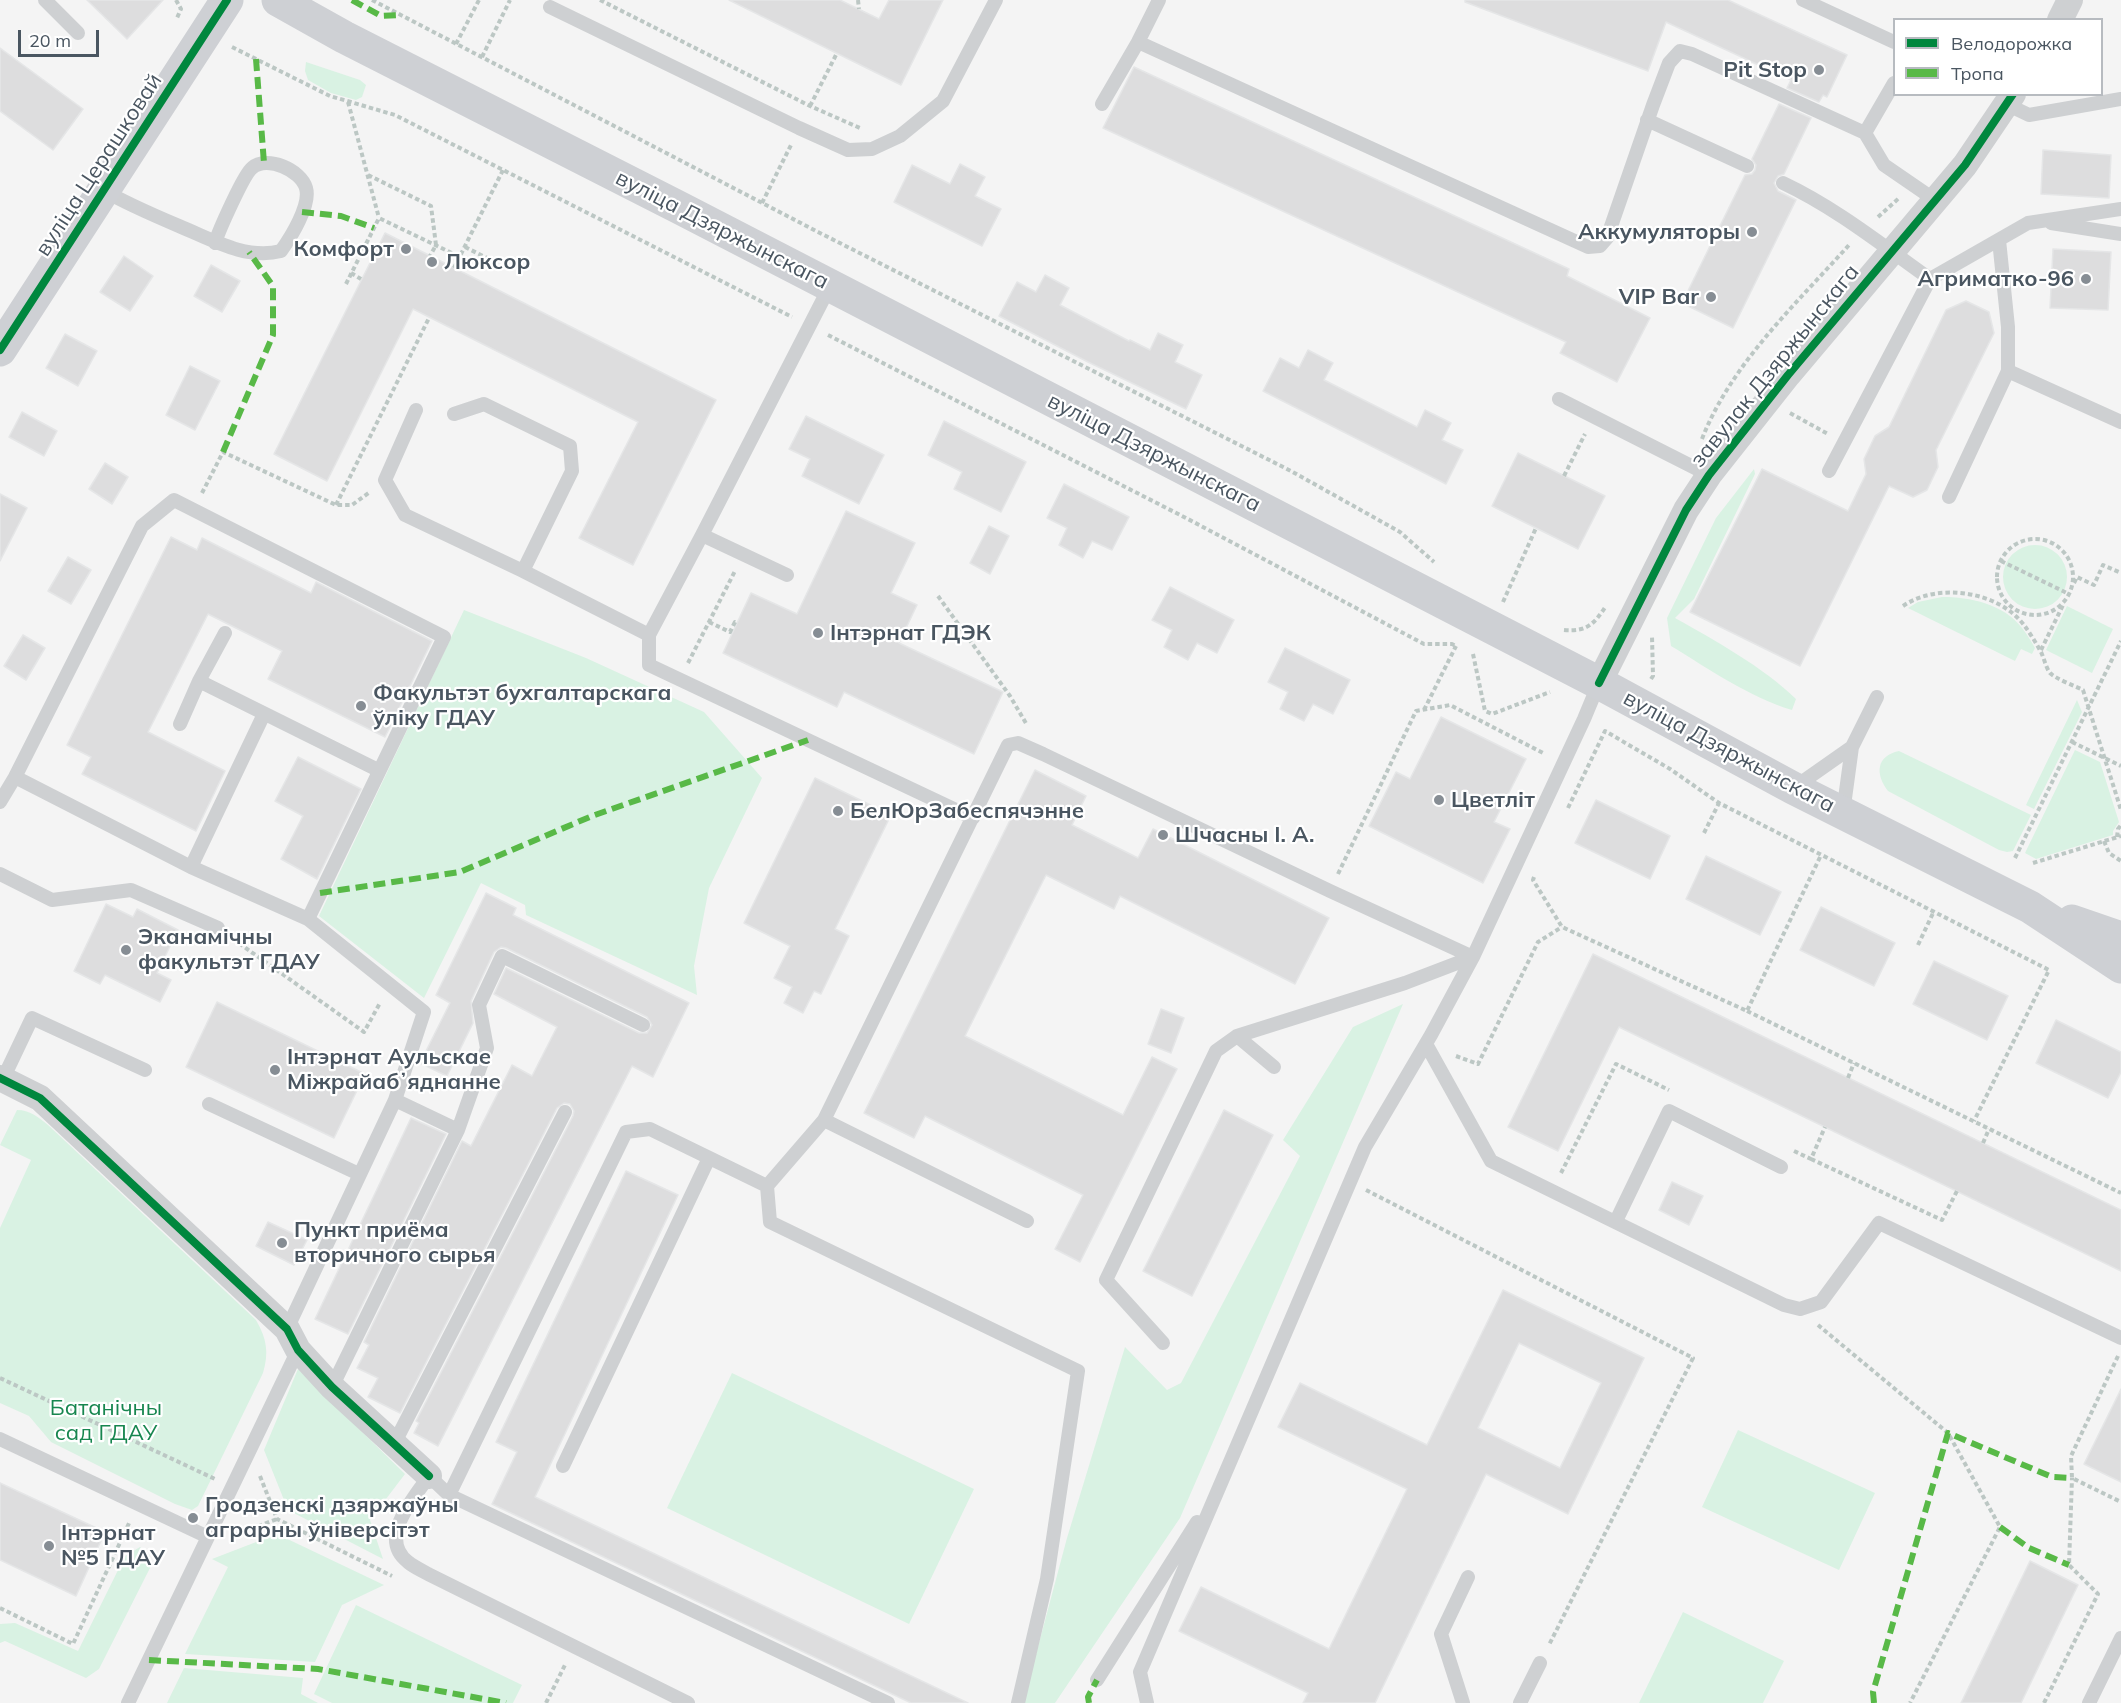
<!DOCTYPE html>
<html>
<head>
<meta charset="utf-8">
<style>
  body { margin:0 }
  #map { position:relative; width:2121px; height:1703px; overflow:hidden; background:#f4f4f4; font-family:Mulish,sans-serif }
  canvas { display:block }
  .legend { position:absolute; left:1893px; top:18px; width:210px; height:78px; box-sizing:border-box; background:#fff; border:2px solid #b7bbc0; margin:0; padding:8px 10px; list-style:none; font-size:18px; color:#4a5661 }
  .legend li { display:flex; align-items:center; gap:12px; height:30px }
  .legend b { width:30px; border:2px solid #b7bbc0 }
  .scale { position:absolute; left:18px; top:30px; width:81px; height:27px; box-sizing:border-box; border:3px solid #4a5661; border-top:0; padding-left:8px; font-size:18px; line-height:21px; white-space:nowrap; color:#4a5661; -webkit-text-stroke:4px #fff; paint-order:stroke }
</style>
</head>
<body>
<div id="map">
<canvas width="2121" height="1703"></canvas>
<ul class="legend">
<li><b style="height:8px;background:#00873e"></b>Велодорожка</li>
<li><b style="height:8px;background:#58b947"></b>Тропа</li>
</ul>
<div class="scale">20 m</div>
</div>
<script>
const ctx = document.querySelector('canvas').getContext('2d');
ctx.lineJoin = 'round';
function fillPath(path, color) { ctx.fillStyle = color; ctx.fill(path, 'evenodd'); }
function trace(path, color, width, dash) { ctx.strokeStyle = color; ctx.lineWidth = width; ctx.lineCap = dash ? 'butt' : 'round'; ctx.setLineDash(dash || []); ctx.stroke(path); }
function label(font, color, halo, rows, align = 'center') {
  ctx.font = font + ' Mulish,sans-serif'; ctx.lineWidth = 4.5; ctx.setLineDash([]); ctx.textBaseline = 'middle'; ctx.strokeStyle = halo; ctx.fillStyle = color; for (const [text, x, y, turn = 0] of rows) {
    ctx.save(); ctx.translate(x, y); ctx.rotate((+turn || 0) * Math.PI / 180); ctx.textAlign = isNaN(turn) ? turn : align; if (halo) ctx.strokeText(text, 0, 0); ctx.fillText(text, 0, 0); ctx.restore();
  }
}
const green = new Path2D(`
  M 306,62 L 360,80 L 366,85 L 362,97 L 356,100 L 331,93 L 308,80 L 305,71 Z
  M 1754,469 L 1755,474 L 1694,599 L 1675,618 C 1716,641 1763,667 1796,699 L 1792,710 C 1749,697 1709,669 1671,646 L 1667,618 L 1716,518 Z
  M2003 577a32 32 0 1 1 64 0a32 32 0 1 1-64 0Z
  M 1942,597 C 1970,597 2004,604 2022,628 C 2027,634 2031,641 2035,648 L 2032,654 L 2021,649 L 2015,661 L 1908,608 L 1918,602 Z
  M 2067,606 L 2113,629 L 2092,673 L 2046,650 Z
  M 464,610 L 586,658 L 704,712 L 762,778 L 709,888 L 694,966 L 697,995 L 526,915 L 525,905 L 481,883 L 424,998 L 319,916 Z
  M 2077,700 L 2082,712 L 2034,809 L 2026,805 Z
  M 2075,750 L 2100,762 L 2119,822 L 2113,831 L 2113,835 L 2036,859 L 2025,853 Z
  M 1899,751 L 2031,815 L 2013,851 L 2007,852 L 1999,850 L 1888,791 C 1875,774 1876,756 1899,751 Z
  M 1403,1004 L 1180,1518 L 1055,1703 L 1023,1703 L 1067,1538 L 1125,1347 L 1167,1390 L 1181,1383 L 1300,1156 L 1283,1140 L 1353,1027 Z
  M 17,1110 C 30,1110 38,1117 48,1125 L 256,1320 C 267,1339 269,1353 263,1373 L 198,1506 L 192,1510 L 175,1504 L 51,1442 L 29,1416 L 0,1403 L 0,1228 L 31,1160 L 0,1145 Z
  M 298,1369 L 405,1474 L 370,1520 L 383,1559 L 288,1510 L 264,1450 Z
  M 732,1373 L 974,1489 L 909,1624 L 667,1508 Z
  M 1738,1430 L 1875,1493 L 1839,1570 L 1702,1507 Z
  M 277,1534 L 384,1585 L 342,1605 L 315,1662 L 185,1654 L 228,1567 L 212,1559 Z
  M 140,1547 L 150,1556 L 150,1568 L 99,1669 L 86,1678 L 5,1641 L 0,1643 L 0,1624 L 15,1623 L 78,1651 L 125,1556 Z
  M 356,1605 L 522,1685 L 513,1703 L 332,1703 L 314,1694 Z
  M 1683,1612 L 1784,1661 L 1763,1703 L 1639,1703 Z
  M 184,1668 L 303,1678 L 301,1694 L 318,1703 L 167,1703 Z`);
const building = new Path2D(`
  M 87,0 L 163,0 L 127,39 Z
  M 729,0 L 840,0 L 879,19 L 889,0 L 943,0 L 901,85 Z
  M 1465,0 L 1728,0 L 1847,55 L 1827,97 L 1823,95 L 1819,102 L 1787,88 L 1791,80 L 1666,22 L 1648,71 L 1465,2 Z
  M 0,48 L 83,109 L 53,150 L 0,111 Z
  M 1134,67 L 1569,269 L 1567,276 L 1650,318 L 1617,382 L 1560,353 L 1566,342 L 1103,128 Z
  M 1779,104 L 1811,118 L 1784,174 L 1778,176 L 1774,183 L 1778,191 L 1796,200 L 1733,328 L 1682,303 L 1745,175 L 1752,174 L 1755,170 L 1756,165 L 1752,159 Z
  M 2043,150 L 2111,155 L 2109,198 L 2041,194 Z
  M 960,164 L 985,177 L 975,196 L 1001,209 L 982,246 L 894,202 L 912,165 L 950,184 Z
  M 385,233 L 716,400 L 633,565 L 579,538 L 638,422 L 413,309 L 327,481 L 274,454 Z
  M 2053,249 L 2111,252 L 2108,310 L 2050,308 Z
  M 124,256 L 153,276 L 130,311 L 100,292 Z
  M 211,265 L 240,281 L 222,312 L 194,296 Z
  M 1045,275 L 1069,288 L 1060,305 L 1129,341 L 1130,340 L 1150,350 L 1158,333 L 1183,345 L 1175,362 L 1202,375 L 1186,409 L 1088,362 L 999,316 L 1017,282 L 1036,292 Z
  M 1966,301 L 1989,312 L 1994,333 L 1936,450 L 1938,467 L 1927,490 L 1913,497 L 1889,486 L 1800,666 L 1690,612 L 1762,469 L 1848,511 L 1866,474 L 1864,459 L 1875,436 L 1889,427 L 1946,310 Z
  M 65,334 L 97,351 L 78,386 L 46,368 Z
  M 1308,350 L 1333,363 L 1324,380 L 1417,427 L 1425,410 L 1451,423 L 1442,440 L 1463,450 L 1446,484 L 1263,391 L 1280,358 L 1299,368 Z
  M 190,366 L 220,381 L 195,430 L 166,415 Z
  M 22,412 L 57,431 L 44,456 L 9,437 Z
  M 806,416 L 884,455 L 859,504 L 802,476 L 810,459 L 789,449 Z
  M 944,421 L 1026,462 L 1001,512 L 954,489 L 962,472 L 928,455 Z
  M 1518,453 L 1605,496 L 1578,549 L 1492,506 Z
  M 105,463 L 128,477 L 112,504 L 89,489 Z
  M 1064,484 L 1129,517 L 1112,550 L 1092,541 L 1083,558 L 1059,545 L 1067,528 L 1047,518 Z
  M 0,494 L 27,508 L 0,561 Z
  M 846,511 L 915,543 L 891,593 L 917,605 L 899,643 L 1003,692 L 974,754 L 844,692 L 837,707 L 723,653 L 751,593 L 797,614 Z
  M 989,526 L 1009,536 L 990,574 L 970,563 Z
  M 171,537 L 197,550 L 202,538 L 311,593 L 316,582 L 432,641 L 385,737 L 268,679 L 282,651 L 208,614 L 148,732 L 225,771 L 196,831 L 82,774 L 91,757 L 67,745 Z
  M 68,557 L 91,570 L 71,604 L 48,591 Z
  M 1170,587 L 1234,620 L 1217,653 L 1197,643 L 1188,660 L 1164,647 L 1172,630 L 1152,620 Z
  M 23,635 L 45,648 L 26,680 L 4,666 Z
  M 1285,648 L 1350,680 L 1333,714 L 1313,704 L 1304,721 L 1280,709 L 1288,692 L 1268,682 Z
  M 1441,717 L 1526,759 L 1494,822 L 1510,829 L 1483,883 L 1369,826 L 1396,772 L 1410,779 Z
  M 298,757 L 361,789 L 317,879 L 281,859 L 303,816 L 275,801 Z
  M 1035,770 L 1086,796 L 1072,825 L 1138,858 L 1153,829 L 1329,918 L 1295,984 L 1120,896 L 1114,909 L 1046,875 L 965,1036 L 1123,1115 L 1152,1057 L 1177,1069 L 1080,1262 L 1055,1249 L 1083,1195 L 925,1116 L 914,1138 L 864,1113 Z
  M 815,778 L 891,815 L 835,929 L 849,936 L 821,994 L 814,991 L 803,1013 L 784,1003 L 792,987 L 774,978 L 790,946 L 744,923 Z
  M 1596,800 L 1670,836 L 1650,879 L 1575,843 Z
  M 1706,856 L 1781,892 L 1760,935 L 1686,899 Z
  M 486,893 L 516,908 L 513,915 L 689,1003 L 653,1077 L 632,1066 L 438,1446 L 414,1433 L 419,1423 L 416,1421 L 573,1116 L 574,1111 L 570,1104 L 564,1103 L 557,1108 L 400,1413 L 368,1397 L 378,1378 L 357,1368 L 369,1345 L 364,1342 L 462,1141 L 471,1146 L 512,1065 L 532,1076 L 557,1027 L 494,994 L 506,968 L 639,1033 L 647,1033 L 652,1025 L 647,1017 L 506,948 L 501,947 L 494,952 L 471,1001 L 473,1023 L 447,1076 L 420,1063 L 450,1003 L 436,995 Z
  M 106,904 L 133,917 L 137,909 L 178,930 L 157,973 L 171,980 L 160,1002 L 105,975 L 100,984 L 74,971 Z
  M 1821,907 L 1895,943 L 1874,986 L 1800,950 Z
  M 1593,954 L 2121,1210 L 2121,1271 L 1619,1027 L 1558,1151 L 1508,1127 Z
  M 1934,961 L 2008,996 L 1987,1040 L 1913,1004 Z
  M 217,1002 L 365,1074 L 334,1138 L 186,1067 Z
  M 1161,1009 L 1184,1018 L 1171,1053 L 1148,1044 Z
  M 2056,1020 L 2121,1052 L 2121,1072 L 2108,1098 L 2036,1063 Z
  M 1224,1110 L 1273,1135 L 1192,1296 L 1143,1271 Z
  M 411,1118 L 446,1134 L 348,1334 L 315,1319 Z
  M 626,1171 L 678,1195 L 535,1497 L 968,1703 L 911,1703 L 492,1504 L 517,1452 L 496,1442 Z
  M 1672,1182 L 1703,1196 L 1689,1225 L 1659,1210 Z
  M 268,1222 L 307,1240 L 294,1265 L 256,1246 Z
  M 1503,1290 L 1644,1358 L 1568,1514 L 1486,1474 L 1375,1703 L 1303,1703 L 1308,1693 L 1179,1631 L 1201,1587 L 1329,1649 L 1407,1489 L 1278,1427 L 1300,1383 L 1427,1445 ZM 1519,1343 L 1601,1383 L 1560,1468 L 1478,1428 Z
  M 2121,1389 L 2121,1482 L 2084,1464 Z
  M 0,1483 L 105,1532 L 76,1596 L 0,1560 Z
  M 2030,1561 L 2078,1585 L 2021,1703 L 1961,1703 Z`);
const path = new Path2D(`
  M 176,0 L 181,9 L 177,18
  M 372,0 L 818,232 L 1291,471 L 1400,532 L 1434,562
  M 600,0 L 810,106 L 860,128
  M 858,0 L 859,9
  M 456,44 L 479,0
  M 232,47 L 330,96 L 395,115 L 792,317
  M 482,57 L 510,0
  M 348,102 L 379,218
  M 810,106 L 837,53
  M 368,175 L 431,206 L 436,245 L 430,256
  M 762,203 L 791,145
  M 1878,217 L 1899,198
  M 465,247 L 491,260
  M 454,268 L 503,170
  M 351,273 L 361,279
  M 346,284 L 379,218 L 460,257
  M 828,335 L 1186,518 L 1424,644 L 1452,644 L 1456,646
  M 1790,413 L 1828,434
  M 1702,439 C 1731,364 1796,304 1849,245
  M 1564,476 L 1585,434
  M 202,493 L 223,452 L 336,505 L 352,505 L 370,492
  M 336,505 L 429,318
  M1997 577a38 38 0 1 1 76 0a38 38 0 1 1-76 0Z
  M 2001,561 L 2069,594
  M 2074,583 L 2077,577 L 2094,585 L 2103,565 L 2121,573
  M 938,596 L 1010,696 L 1027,725
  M 1503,602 L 1536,528
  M 1903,606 C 1938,582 1998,591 2024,625 C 2030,633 2036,643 2041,652 C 2044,658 2046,668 2050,673 C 2056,679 2075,686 2083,690 L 2121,810
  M 709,622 L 730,632 L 735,622 L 737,623
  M 1564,630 C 1587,632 1594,624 1606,606
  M 2041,650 L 2064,603
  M 1473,654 L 1485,711 L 1492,714 L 1550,692
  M 688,663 L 735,571
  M 1651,679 L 1653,676 L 1652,636
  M 1424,710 L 1456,646
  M 2072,742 L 2121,766
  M 1568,808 L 1605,731 L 1670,769 L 1719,803 L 2049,970 L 1974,1121
  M 1704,833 L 1719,803
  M 2117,837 L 2118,829 L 2121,825
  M 2104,841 L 2109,853 L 2121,861
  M 2015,858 L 2121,641
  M 2033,863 L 2121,836
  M 1338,874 L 1416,711 L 1450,705 L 1545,754
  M 1534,877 L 1533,880 L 1562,927 L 1747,1011 L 1821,855
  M 233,939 L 364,1032 L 380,1003
  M 1918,945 L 1934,911
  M 1747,1011 L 2121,1193
  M 1456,1056 L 1478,1064 L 1538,942 L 1562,927
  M 1848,1078 L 1854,1063
  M 1983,1143 L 1989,1129
  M 1794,1151 L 1811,1159 L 1825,1127
  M 1811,1159 L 1942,1220 L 1957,1191
  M 1561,1173 L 1616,1064 L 1669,1090
  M 1366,1190 L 1693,1358 L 1549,1645
  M 1818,1325 L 1948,1433 L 2000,1527 L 1910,1703
  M 2118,1356 L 2071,1456 L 2072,1478 L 2121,1502
  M 0,1378 L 215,1479
  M 260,1476 L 277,1519 L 392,1576
  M 230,1537 L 277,1519
  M 0,1608 L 73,1644 L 130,1521
  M 546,1703 L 566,1663
  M 2044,1703 L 2098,1594 L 2069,1565 L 2072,1478`);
const lane = new Path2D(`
  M 45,0 L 78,33
  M 1803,0 L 1894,42
  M 550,7 L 799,128 L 848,150 L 872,149 L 900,136 L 943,101 L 996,0
  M 1138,42 L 1588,247 L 1600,246 L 1607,238 L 1653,105 L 1669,63 L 1680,51 L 1692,54 L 1865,133 L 1884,165 L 1935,200
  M 1102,104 L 1138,42 L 1159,0
  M 2006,104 L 2029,115 L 2121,99
  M 1647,120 L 1747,166
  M 1865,133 L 1894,83
  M 1783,183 C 1836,208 1882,245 1930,279 L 2028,223 L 2121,209
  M 103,190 C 127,204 153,215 179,226 C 211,239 245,260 281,251 C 291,237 311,205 306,188 C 301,170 267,155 252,168 C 244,174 219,230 215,243
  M 2051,223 L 2121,234
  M 2008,371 L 2121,422
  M 1559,399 L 1709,475
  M 416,410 L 385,480 L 405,515 L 523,571 L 649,635 L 702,535 L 830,286
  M 454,414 L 484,404 L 570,446 L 572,471 L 523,571
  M 1829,471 L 1930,279
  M 1949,497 L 2008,371 L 2008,327 L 1999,240
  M 702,535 L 787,575
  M 649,635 L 649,665 L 973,818
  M 199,681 L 378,770
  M 180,724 L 199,681 L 225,633
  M 1795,787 L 1852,747
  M 0,802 L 15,777 L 142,526 L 174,500 L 444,637 L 308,919 L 191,867 L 15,777
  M 1843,813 L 1852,747 L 1877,697
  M 191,867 L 264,714
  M 0,874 L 52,900 L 131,890 L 218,928
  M 1426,1044 L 1491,1161 L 1784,1305 L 1800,1309 L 1821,1302 L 1879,1223 L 2121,1338
  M 1274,1067 L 1237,1036 L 1405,983 L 1473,957
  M 3,1079 L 32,1018 L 145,1070
  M 395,1100 L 458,1130 L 487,1048 L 479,1005 L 502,956 L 643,1025
  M 209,1104 L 359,1174
  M 767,1186 L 770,1222 L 1078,1371 L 1047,1579 L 1018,1703
  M 1027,1221 L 824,1120 L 1008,745 L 1018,743 L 1043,754 L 1330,891 L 1473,957
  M 1616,1221 L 1669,1111 L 1781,1167
  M 287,1329 L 395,1100 L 424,1012 L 308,919
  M 1163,1343 L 1106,1280 L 1216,1051 L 1237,1036
  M 332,1387 L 458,1130
  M 0,1439 L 208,1537
  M 394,1444 L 565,1112
  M 563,1466 L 709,1158
  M 449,1495 L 626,1132 L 650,1129 L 767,1186 L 824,1120
  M 1097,1680 L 1197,1522
  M 128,1703 L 298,1350
  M 688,1703 L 428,1574 C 421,1570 414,1567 408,1562 C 377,1538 414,1498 429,1476 L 449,1495 L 888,1703
  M 1147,1703 L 1140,1672 L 1365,1147 L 1431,1035 L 1473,957 L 1584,719 L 1599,683
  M 1463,1703 L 1441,1634 L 1468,1577
  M 1520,1703 L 1540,1663
  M 2089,1703 L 2121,1638`);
const street = new Path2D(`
  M 2060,20 L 2070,0
  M 1599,683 L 1686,510 L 1709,475 L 1788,375 L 1965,165 L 2013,94
  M 0,1078 L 40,1098 L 287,1329 L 298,1350 L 332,1387 L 429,1476`);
const secondary = new Path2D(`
  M 278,0 L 344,37 L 682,209 L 1599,683 L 1793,788 L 2030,907 L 2121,967
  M 0,350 L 227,0
  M 2072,921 L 2121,938`);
const quiet = new Path2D(`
  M 352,0 L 381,16 L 401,15
  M 256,59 L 264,163
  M 302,212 L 341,216 L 374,228
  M 223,452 L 273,335 L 273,286 L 249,252
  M 320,893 L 460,872 L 592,816 L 808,740
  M 2000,1527 L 2029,1548 L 2069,1565
  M 149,1660 L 318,1669 L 506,1703
  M 1089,1703 L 1088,1697 L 1097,1680
  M 1874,1703 L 1873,1692 L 1948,1433 L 2052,1477 L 2072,1478`);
const cycleway = new Path2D(`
  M 0,350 L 227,0
  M 1599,683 L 1686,510 L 1709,475 L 1788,375 L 1965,165 L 2013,94
  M 0,1078 L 40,1098 L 287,1329 L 298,1350 L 332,1387 L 429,1476`);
const markers = [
  [1819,70,6,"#868d94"],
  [1752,232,6,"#868d94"],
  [406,249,6,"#868d94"],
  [432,262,6,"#868d94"],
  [2086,279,6,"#868d94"],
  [1711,297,6,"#868d94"],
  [818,633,6,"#868d94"],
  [361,706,6,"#868d94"],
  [1439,800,6,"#868d94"],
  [838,811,6,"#868d94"],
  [1163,835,6,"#868d94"],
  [126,950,6,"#868d94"],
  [275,1070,6,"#868d94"],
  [282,1243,6,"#868d94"],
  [193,1518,6,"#868d94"],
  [49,1546,6,"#868d94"]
];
const poiNames = [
  ["Pit Stop",1807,70,"right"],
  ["Аккумуляторы",1740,232,"right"],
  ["Комфорт",394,249,"right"],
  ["Люксор",444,262],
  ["Агриматко-96",2074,279,"right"],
  ["VIP Bar",1699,297,"right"],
  ["Інтэрнат ГДЭК",830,633],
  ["Факультэт бухгалтарскага",373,693],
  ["ўліку ГДАУ",373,718],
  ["Цветліт",1451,800],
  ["БелЮрЗабеспячэнне",850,811],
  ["Шчасны І. А.",1175,835],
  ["Эканамічны",138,937],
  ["факультэт ГДАУ",138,962],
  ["Інтэрнат Аульскае",287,1057],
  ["Міжрайабʼяднанне",287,1082],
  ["Пункт приёма",294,1230],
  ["вторичного сырья",294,1255],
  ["Гродзенскі дзяржаўны",205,1505],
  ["аграрны ўніверсітэт",205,1530],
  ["Інтэрнат",61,1533],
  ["№5 ГДАУ",61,1558]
];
const streetNames = [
  ["вуліца Церашковай",99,165,-57],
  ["вуліца Дзяржынскага",722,230,27],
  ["завулак Дзяржынскага",1775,366,-51],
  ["вуліца Дзяржынскага",1154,453,27],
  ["вуліца Дзяржынскага",1729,752,28]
];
const parkNames = [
  ["Батанічны",106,1408],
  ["сад ГДАУ",106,1433]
];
fillPath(green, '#d9f2e3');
fillPath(building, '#ddddde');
trace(building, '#e5e6e7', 1.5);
trace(path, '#bcc7c4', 4, [4.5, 3]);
trace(lane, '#ced0d2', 14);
trace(street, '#ced0d2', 26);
trace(secondary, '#ced0d4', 33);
trace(quiet, '#58b947', 6, [12, 6]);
trace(cycleway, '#00873e', 8);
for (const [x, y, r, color] of markers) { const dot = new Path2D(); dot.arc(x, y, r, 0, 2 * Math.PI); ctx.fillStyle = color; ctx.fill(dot); trace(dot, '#fff', 2); }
label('bold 22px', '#4a5661', '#fff', poiNames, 'left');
label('22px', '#4a5661', '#fff', streetNames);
label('22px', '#17864f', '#fff', parkNames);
</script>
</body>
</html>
